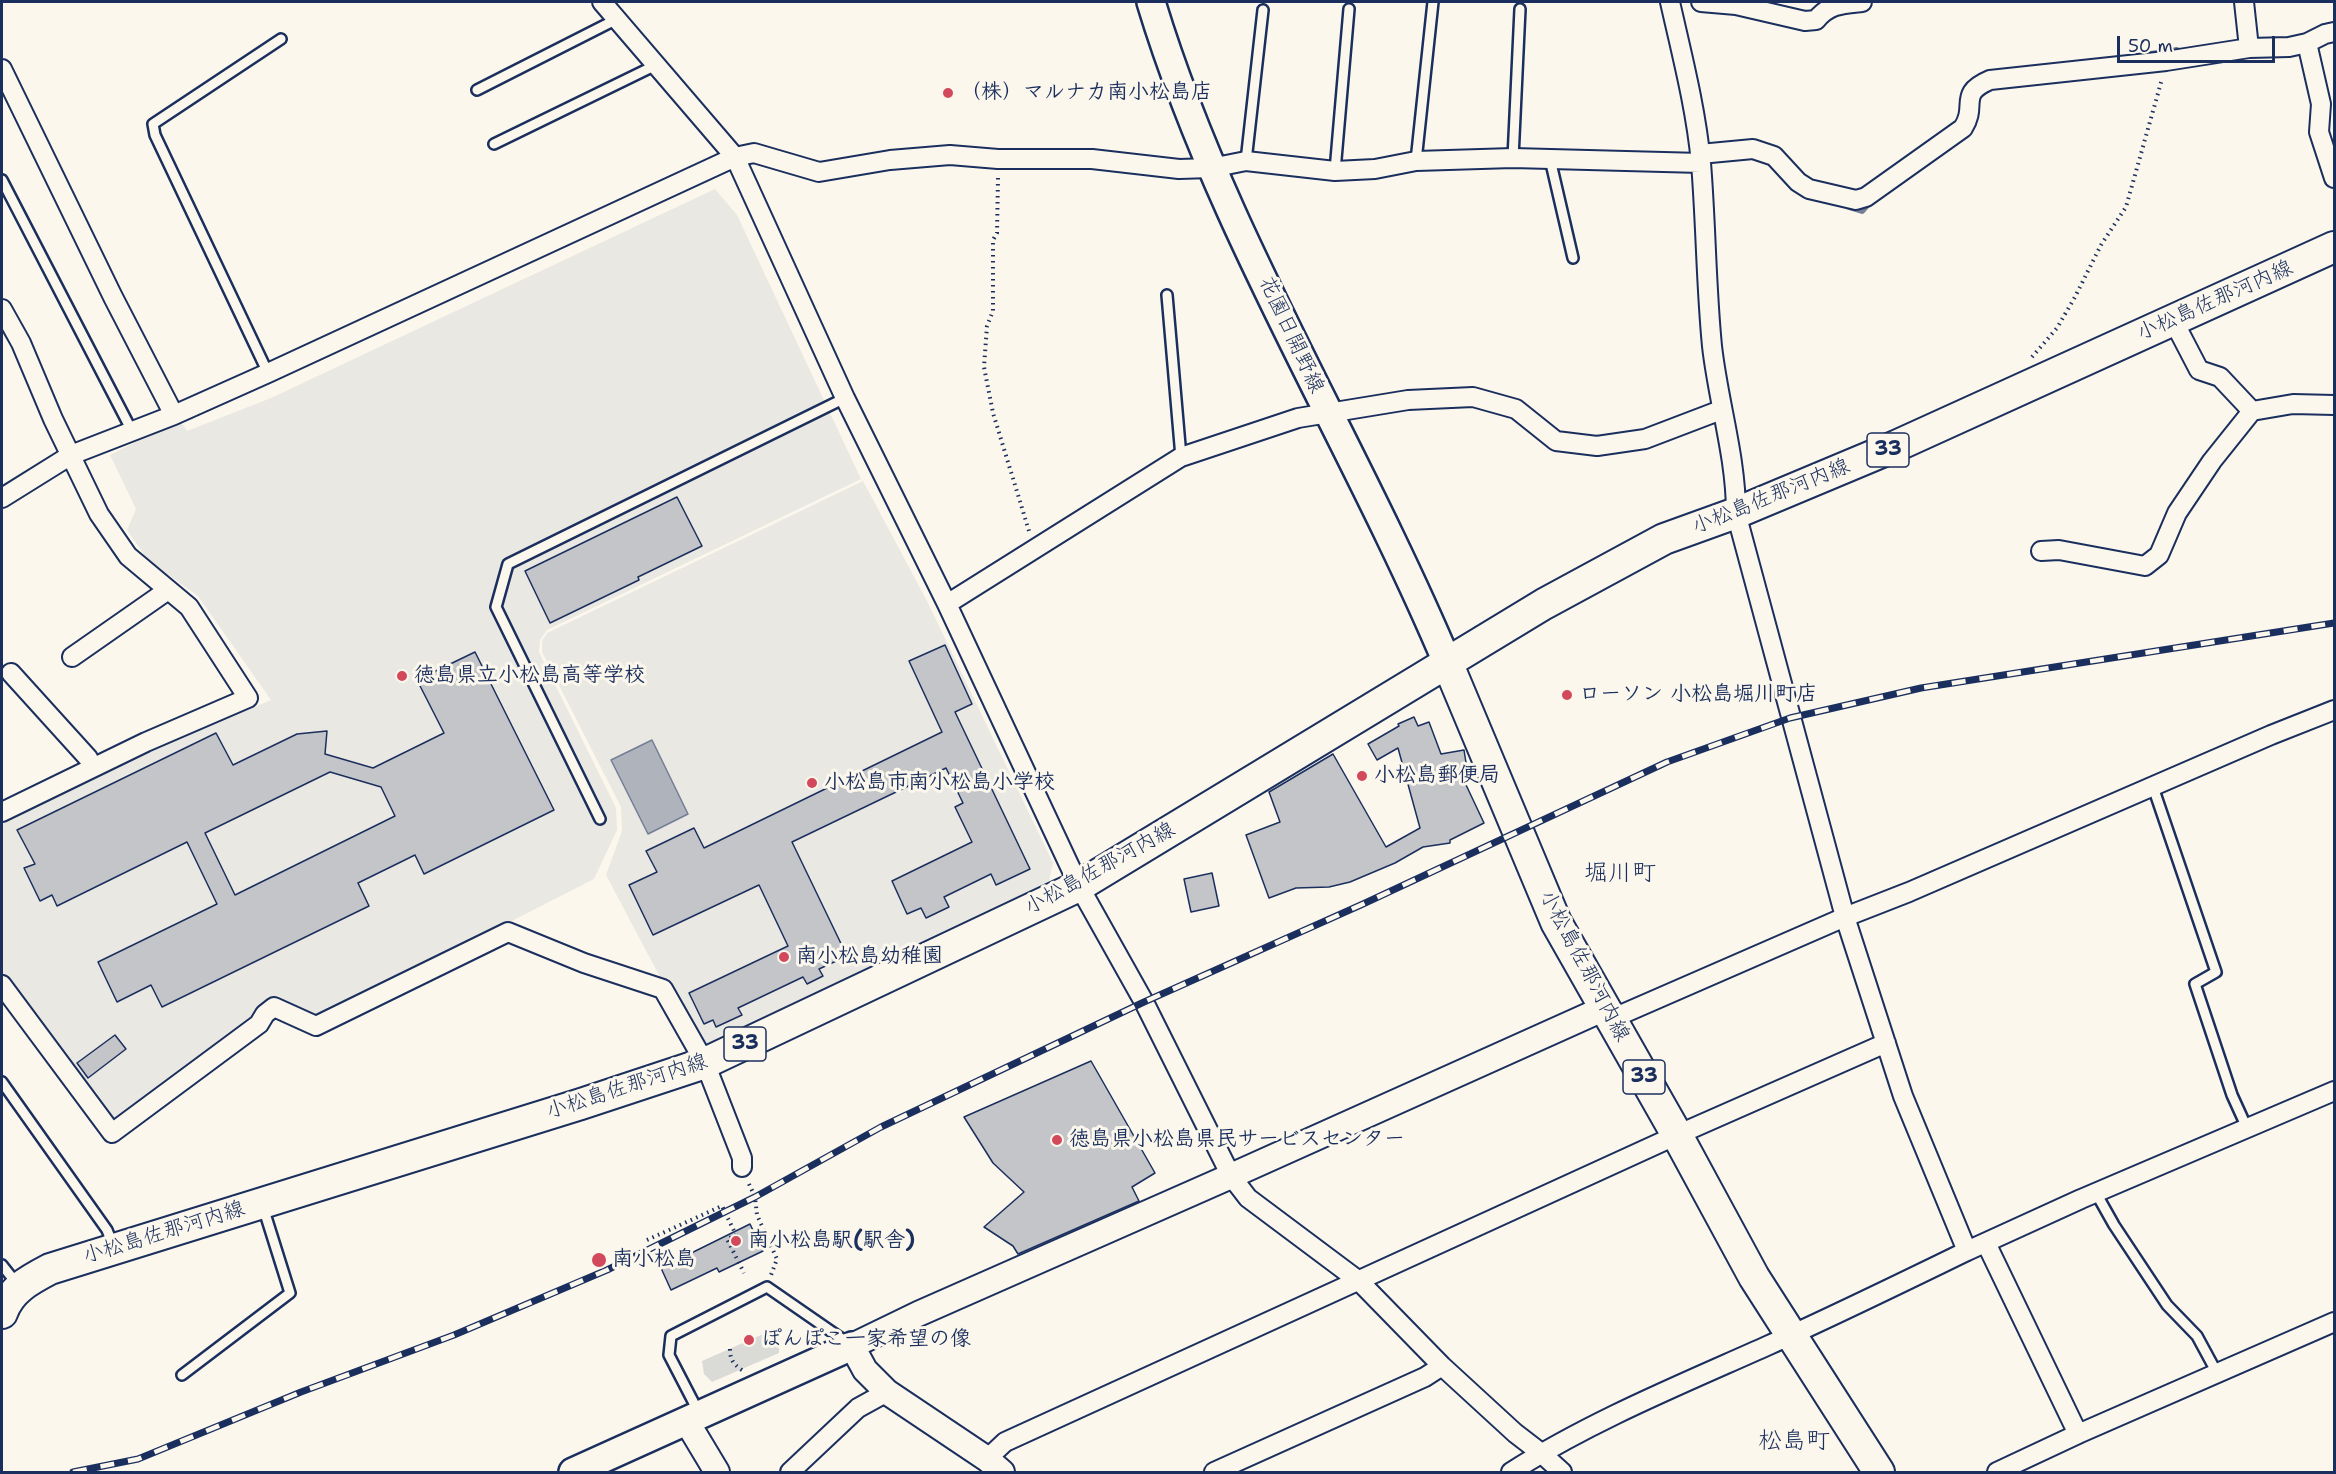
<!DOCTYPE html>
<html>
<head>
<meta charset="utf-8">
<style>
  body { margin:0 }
  #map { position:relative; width:2336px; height:1474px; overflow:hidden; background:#fbf7ec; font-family:"Shantell Sans",sans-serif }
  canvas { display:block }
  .frame { position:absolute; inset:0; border:3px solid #1b2f5e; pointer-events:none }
  .scale { position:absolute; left:2117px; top:36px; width:158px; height:27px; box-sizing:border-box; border:3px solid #1b2f5e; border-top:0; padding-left:8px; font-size:18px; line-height:21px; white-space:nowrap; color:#1b2f5e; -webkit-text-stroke:4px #fbf7ec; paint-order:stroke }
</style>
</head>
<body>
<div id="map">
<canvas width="2336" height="1474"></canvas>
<div class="frame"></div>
<div class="scale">50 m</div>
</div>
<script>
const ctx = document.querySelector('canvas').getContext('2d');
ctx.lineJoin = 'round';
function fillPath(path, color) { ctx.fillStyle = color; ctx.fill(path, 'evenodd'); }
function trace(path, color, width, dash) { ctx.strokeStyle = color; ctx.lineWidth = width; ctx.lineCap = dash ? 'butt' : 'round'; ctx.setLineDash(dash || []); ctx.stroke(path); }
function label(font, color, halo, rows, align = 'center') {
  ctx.font = font + ' "Shantell Sans","Klee One",sans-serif'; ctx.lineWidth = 6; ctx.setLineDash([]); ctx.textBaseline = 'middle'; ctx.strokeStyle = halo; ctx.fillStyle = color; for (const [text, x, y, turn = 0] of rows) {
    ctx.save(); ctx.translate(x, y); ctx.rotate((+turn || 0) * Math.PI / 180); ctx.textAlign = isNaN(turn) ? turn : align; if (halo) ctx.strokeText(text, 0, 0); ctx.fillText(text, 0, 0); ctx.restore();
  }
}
const built = new Path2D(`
  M 715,189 L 737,215 L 861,479 L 547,630 L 540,640 L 539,652 L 616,808 L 617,830 L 594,879 L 498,928 L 312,1018 L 278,996 L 259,1004 L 255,1016 L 112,1121 L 2,972 L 2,824 L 131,759 L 271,700 L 198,596 L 148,560 L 127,530 L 136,509 L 110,455 L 180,420 L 187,431 L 271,398 Z
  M 863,481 L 927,601 L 1053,863 L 1049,881 L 948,934 L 703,1047 L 668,981 L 660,977 L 606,875 L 622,831 L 621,807 L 542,652 L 542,641 L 547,633 Z`);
const green = new Path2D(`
  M 770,1331 L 779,1340 L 779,1353 L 712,1382 L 704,1374 L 702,1361 Z`);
const water = new Path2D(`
  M 652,740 L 688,814 L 648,834 L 611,760 Z`);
const stream = new Path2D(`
  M 2151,54 L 2177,50
  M 1849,207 L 1862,211 L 1870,202`);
const building = new Path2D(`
  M 677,497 L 702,546 L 638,577 L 639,580 L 550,623 L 525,571 Z
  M 945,645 L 972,704 L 955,712 L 1030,869 L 996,885 L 991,874 L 944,897 L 949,907 L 926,918 L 921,908 L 907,914 L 892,881 L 972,842 L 955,807 L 963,803 L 946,768 L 792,842 L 847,956 L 819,969 L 823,976 L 807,984 L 803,977 L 738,1008 L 742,1015 L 716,1027 L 713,1020 L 704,1024 L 689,993 L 788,946 L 759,885 L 653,935 L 629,885 L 657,872 L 646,851 L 694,828 L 704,848 L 942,732 L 909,661 Z
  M 475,652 L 554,810 L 424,874 L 415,855 L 358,883 L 369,906 L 162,1007 L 151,985 L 117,1002 L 98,962 L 217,904 L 187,842 L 57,906 L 52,895 L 40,901 L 24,868 L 35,864 L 17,830 L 216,733 L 233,765 L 297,734 L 327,731 L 325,754 L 373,768 L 444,733 L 417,680 ZM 330,772 L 381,787 L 395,816 L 235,895 L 205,833 Z
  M 1414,717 L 1418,726 L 1429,722 L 1441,754 L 1464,750 L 1467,769 L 1459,770 L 1484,823 L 1450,840 L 1450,843 L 1423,847 L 1395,863 L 1350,882 L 1329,887 L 1296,888 L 1269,898 L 1246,835 L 1280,822 L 1269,792 L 1333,754 L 1386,847 L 1420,828 L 1398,748 L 1377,760 L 1368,744 L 1399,726 L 1398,724 Z
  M 1212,873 L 1219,906 L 1191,912 L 1184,879 Z
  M 115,1035 L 126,1049 L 88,1078 L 77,1063 Z
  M 1091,1061 L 1155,1173 L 1132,1187 L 1139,1201 L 1018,1254 L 1013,1246 L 984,1227 L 1024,1192 L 993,1163 L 964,1117 Z
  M 750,1224 L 763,1251 L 719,1272 L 717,1268 L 671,1290 L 661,1268 Z`);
const path = new Path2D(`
  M 998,178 L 997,233 L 993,240 L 993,311 L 987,326 L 984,367 L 993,413 L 1029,531
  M 2032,357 L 2057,328 L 2075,297 L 2101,245 L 2126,207 L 2162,79
  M 749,1184 L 755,1197 L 757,1215 L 777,1259 L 771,1275
  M 647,1240 L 722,1206 L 736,1235 L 727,1239 L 744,1273
  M 730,1349 C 730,1359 733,1364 742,1370`);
const service = new Path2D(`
  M 477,90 L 617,19
  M 494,144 L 656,65
  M 1513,158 L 1520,9
  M 1550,159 L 1573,258
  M 1246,161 L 1263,10
  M 1416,161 L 1433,2
  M 1335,171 L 1349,9
  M 2,180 L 132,431
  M 1167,295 L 1181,457
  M 268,373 L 155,135 L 153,124 L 281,39
  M 2153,787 L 2216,972 L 2195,984 L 2232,1095 L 2247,1128
  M 600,819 L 496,607 L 508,564 L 845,398
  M 2,1082 L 107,1230 L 113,1245
  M 2096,1193 L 2114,1225 L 2167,1305 L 2197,1336 L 2217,1373
  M 2,1265 L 17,1284
  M 182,1375 L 290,1293 L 263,1207
  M 698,1411 L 669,1355 L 671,1336 L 767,1287 L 848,1343`);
const minor = new Path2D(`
  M 602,2 L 735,157 L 845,398 L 947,604 L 1079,886 L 1144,1002 L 1231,1176 L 1248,1198 L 1359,1281 L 1442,1366 L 1515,1433 L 1541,1453 L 1562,1472
  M 1701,2 L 1736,5 L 1805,21 L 1816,20 C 1829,4 1842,4 1862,2
  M 2244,2 L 2249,48
  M 2307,43 L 2321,104 L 2319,132 L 2334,178
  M 2,69 L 113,297 L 174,415
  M 1700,154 L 1753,149 L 1774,156 L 1798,182 L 1809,189 L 1856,200 L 1866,197 L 1963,128 C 1978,105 1957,94 1990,80 L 2166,61 L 2249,48 L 2289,47 L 2307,43 L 2325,34 L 2334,32
  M 2,309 L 21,343 L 53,419 L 99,514 L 128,556 L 189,607 L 248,698 L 146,742 L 2,812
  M 2173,320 L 2199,370 L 2220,377 L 2252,411
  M 2,498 L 71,455 L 174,415 L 268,373 L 735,157 L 754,153 L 819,172 L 890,160 L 950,155 L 998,159 L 1092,159 L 1179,169 L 1211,168 L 1246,161 L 1335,171 L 1375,169 L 1416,161 L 1513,158 L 1701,163
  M 2041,551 L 2059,550 L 2145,566 L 2159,555 L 2177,513 L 2212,461 L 2252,411 L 2293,404 L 2334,405
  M 947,604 L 1181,457 L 1298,418 L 1408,400 L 1473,397 L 1516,409 L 1556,441 L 1597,446 L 1645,439 L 1721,410
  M 72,657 L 168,590
  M 11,673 L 88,758 L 93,767
  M 2,985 L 112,1133 L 259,1024 L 265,1014 L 274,1007 L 316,1026 L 508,932 L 584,963 L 663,989 L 705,1063 L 742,1158 L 742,1167
  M 1611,1019 L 1845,917 L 1909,892 L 2271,735 L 2334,710
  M 1986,1243 L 2078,1434
  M 1967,1251 L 2081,1199 L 2334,1091
  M 987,1459 L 1005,1442 L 1677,1135 L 1886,1043
  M 790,1472 L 858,1408 L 887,1392
  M 1214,1472 L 1425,1377 L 1442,1366
  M 1511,1472 C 1591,1421 1682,1384 1769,1345 C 1836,1315 1901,1283 1967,1251 L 1903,1096 L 1845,917 L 1736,513 C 1736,456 1718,401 1712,346 C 1706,285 1706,224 1701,163 C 1696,109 1682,55 1670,2
  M 1997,1472 L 2078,1434 L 2334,1322`);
const tertiary = new Path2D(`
  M 687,1422 L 717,1472
  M 1002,1472 L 987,1459 L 887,1392 L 865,1370 L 852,1346 L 918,1314 L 1231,1176 L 1605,1008`);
const secondary = new Path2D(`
  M 1151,2 C 1221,233 1353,440 1447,662
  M 573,1472 L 852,1346`);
const primary = new Path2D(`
  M 1447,662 L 1556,922 L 1677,1135 L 1754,1277 L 1879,1472
  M 2,1313 C 10,1290 29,1280 50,1269 L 581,1104 L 705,1063 L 1079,886 L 1544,604 L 1664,539 L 1736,513 L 1896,446 L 2334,247`);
const rail = new Path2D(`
  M 73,1472 L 138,1459 L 301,1392 L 454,1335 L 607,1270 L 755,1197 L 881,1127 L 1144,1002 L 1363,904 L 1667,762 L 1790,718 L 1921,688 L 2334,623`);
const markers = [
  [948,93,6,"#d1495b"],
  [402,676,6,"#d1495b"],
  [1567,695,6,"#d1495b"],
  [1362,776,6,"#d1495b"],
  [812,783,6,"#d1495b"],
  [784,957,6,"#d1495b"],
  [1057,1140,6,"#d1495b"],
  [736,1241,6,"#d1495b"],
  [599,1260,8,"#d1495b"],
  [749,1340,6,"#d1495b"]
];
const shields = [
  [1888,450,42],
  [745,1044,42],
  [1644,1077,42]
];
const shieldNames = [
  ["33",1888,450],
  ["33",745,1044],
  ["33",1644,1077]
];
const poiNames = [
  ["（株）マルナカ南小松島店",960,93],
  ["徳島県立小松島高等学校",414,676],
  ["ローソン 小松島堀川町店",1579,695],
  ["小松島郵便局",1374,776],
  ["小松島市南小松島小学校",824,783],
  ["南小松島幼稚園",796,957],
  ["徳島県小松島県民サービスセンター",1069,1140],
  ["南小松島駅(駅舎)",748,1241],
  ["南小松島",612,1260],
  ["ぽんぽこ一家希望の像",761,1340]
];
const streetNames = [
  ["小松島佐那河内線",2215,301,-24],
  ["花園日開野線",1291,335,65],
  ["小松島佐那河内線",1771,497,-22],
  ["小松島佐那河内線",1100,869,-29],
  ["小松島佐那河内線",1584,966,62],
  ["小松島佐那河内線",627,1087,-18],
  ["小松島佐那河内線",164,1233,-17]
];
const quarterNames = [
  ["堀川町",1620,874],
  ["松島町",1794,1442]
];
fillPath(built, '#eae8e2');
fillPath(green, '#dadad7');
fillPath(water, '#afb3bb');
trace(water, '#747e96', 1.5);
trace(stream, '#747e96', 6);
fillPath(building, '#c3c5c9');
trace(building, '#1b2f5e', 1.5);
trace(service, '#1b2f5e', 14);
trace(minor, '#1b2f5e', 22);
trace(tertiary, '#1b2f5e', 28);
trace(secondary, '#1b2f5e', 32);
trace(primary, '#1b2f5e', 34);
trace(path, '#1b2f5e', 4, [1.5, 4.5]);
trace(service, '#fbf7ec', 9);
trace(minor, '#fbf7ec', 18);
trace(tertiary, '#fbf7ec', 24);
trace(secondary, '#fbf7ec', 27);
trace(primary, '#fbf7ec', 30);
trace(rail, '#1b2f5e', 7);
trace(rail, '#fbf7ec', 4.5, [14]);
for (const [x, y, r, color] of markers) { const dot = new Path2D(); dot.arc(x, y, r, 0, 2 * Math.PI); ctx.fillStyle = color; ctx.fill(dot); trace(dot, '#fbf7ec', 2); }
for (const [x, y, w] of shields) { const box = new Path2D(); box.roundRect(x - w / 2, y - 17, w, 34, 4.5); ctx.fillStyle = '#fbf7ec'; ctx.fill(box); trace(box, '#1b2f5e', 1.5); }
label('bold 20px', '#1b2f5e', null, shieldNames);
label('bold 21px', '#1b2f5e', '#fbf7ec', poiNames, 'left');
label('21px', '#1b2f5e', '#fbf7ec', streetNames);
label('24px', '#1b2f5e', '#fbf7ec', quarterNames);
</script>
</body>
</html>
